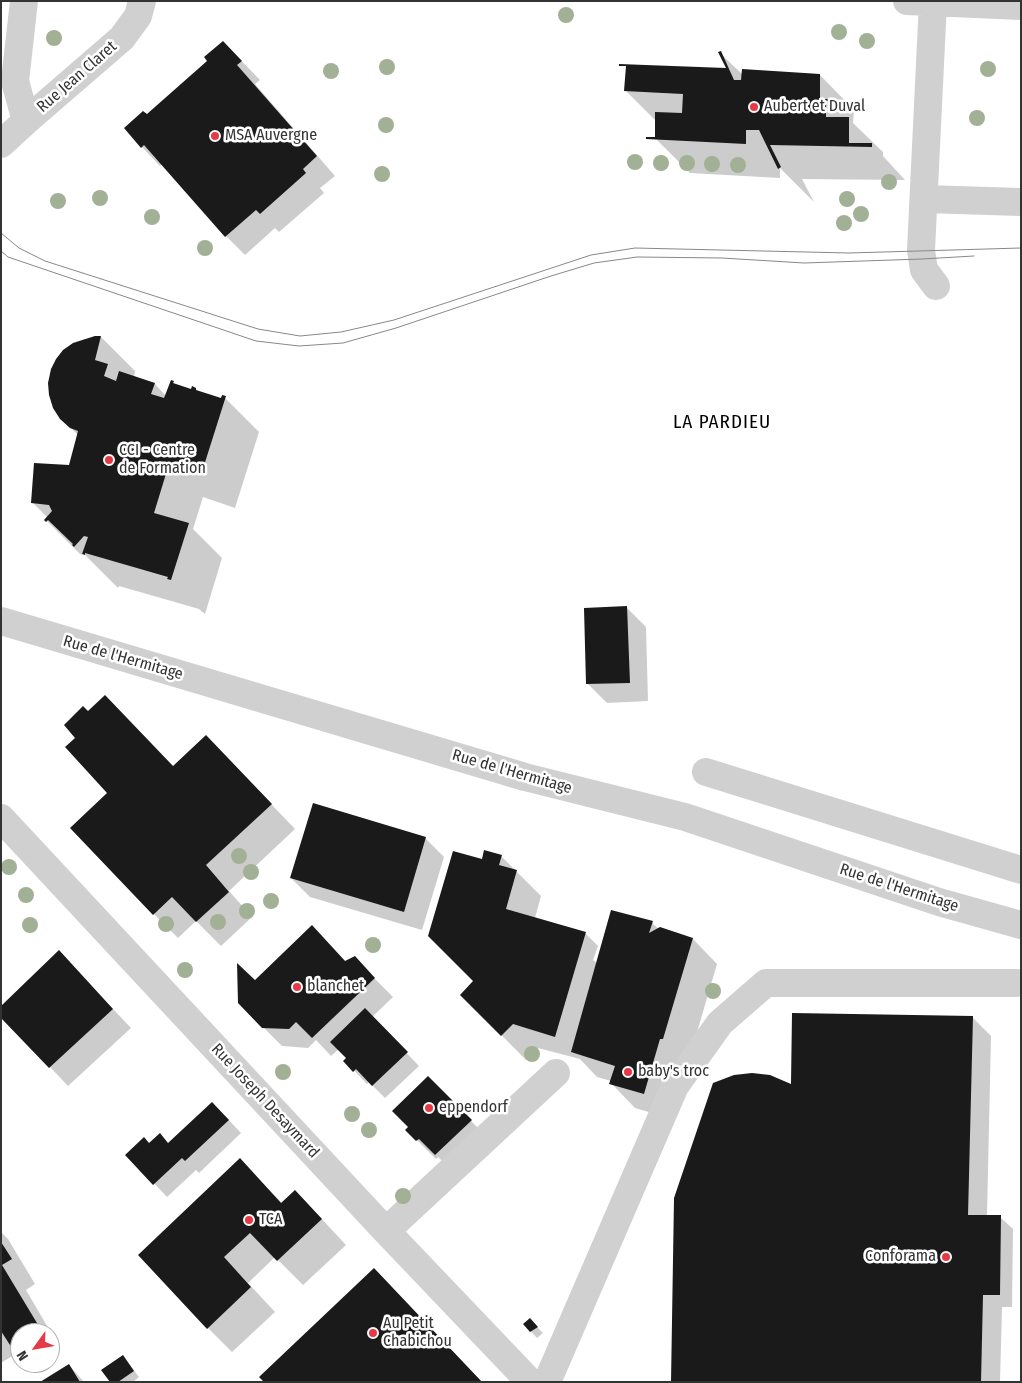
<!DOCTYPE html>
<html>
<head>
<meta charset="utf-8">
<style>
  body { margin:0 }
  #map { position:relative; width:1022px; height:1383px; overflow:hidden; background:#fff; font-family:"Fira Sans Condensed",sans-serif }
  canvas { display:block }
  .frame { position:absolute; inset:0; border:2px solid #333; pointer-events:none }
  .north { position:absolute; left:10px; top:1323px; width:50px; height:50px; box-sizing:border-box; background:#fff; border:1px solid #adadad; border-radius:50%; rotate:238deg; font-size:14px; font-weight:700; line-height:20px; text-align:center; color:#333 }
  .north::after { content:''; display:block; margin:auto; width:18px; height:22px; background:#e63946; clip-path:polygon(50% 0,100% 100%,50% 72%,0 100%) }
</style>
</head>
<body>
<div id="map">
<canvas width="1022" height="1383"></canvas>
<div class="frame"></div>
<div class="north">N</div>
</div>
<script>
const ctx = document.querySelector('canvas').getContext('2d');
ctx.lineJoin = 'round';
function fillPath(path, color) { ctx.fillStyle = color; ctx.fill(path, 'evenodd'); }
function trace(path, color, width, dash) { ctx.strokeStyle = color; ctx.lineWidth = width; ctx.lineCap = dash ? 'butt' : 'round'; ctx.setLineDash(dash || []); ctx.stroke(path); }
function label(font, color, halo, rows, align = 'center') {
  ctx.font = font + ' "Fira Sans Condensed",sans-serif'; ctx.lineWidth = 5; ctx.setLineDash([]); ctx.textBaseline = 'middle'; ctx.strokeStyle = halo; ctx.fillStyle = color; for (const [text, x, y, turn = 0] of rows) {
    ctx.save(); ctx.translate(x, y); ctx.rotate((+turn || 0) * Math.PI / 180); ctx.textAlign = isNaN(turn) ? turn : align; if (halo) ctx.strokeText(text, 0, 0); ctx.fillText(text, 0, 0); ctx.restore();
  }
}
const shadow = new Path2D(`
  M 223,42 L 260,80 L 255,84 L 335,176 L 320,188 L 324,193 L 279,232 L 275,228 L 245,255 L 226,236 L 162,164 L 160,166 L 142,147 L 147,116 L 209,61 Z
  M 720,53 L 743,75 L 820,75 L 854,110 L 853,123 L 883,152 L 883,156 L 905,180 L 802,179 L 814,202 L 780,168 L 780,178 L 690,173 L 656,139 L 657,122 L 626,91 L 627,66 L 730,70 L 726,65 Z
  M 101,337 L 135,371 L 134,377 L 155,384 L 166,396 L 173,382 L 177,386 L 192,391 L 196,389 L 199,392 L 222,400 L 225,398 L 259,432 L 235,508 L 203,497 L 193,529 L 222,558 L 205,614 L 199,609 L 119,586 L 118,588 L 83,553 L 81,555 L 46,520 L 48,518 L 33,503 L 70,467 L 78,435 L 61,418 L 73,344 L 85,339 Z
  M 627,608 L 646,627 L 648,701 L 607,703 L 588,684 Z
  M 230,761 L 295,829 L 229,891 L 252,917 L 221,946 L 196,921 L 178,938 L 154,914 Z
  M 425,838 L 444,857 L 422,930 L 310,897 L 291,878 Z
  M 501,856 L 541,896 L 535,918 L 585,933 L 598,946 L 593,960 L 598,964 L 652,923 L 659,929 L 693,939 L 717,964 L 688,1063 L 669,1118 L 635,1108 L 611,1083 L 611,1081 L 597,1077 L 580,1059 L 538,1048 L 526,1060 L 462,995 L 475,982 L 483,861 Z
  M 331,946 L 346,962 L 354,958 L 393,997 L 372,1017 L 419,1066 L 385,1098 L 369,1082 L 367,1084 L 345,1061 L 348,1058 L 339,1049 L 331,1056 L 316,1040 L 308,1048 L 282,1046 L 263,1027 L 255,981 Z
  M 77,971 L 131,1028 L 68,1086 L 50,1067 Z
  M 972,1017 L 991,1036 L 987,1216 L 1000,1217 L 1013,1229 L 1012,1307 L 1002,1307 L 1000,1382 L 673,1382 L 791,1085 Z
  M 428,1078 L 490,1140 L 455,1173 L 438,1157 L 436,1159 L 407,1130 Z
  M 225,1116 L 241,1133 L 199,1173 L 196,1170 L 167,1197 L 139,1167 L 150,1144 L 169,1144 Z
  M 240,1160 L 282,1203 L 319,1216 L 346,1245 L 303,1285 L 275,1257 L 248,1283 L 275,1312 L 232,1352 L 208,1328 Z
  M 1,1232 L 8,1239 L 35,1284 L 26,1290 L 50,1331 L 47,1333 L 20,1333 L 20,1357 L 17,1353 L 1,1363 Z
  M 374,1269 L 481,1381 L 480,1382 Z
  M 530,1320 L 543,1333 L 537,1338 L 524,1324 Z
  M 50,1338 L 58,1350 L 50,1355 Z
  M 123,1356 L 139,1377 L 133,1382 L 111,1382 Z
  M 26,1363 L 38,1363 L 31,1367 Z
  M 69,1365 L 84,1382 L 43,1382 Z`);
const building = new Path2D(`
  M 223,41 L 242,61 L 237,65 L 317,156 L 303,169 L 306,173 L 260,214 L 256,210 L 225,237 L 144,145 L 141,148 L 124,128 L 143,111 L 147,114 L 207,61 L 204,57 Z
  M 721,51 L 734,80 L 741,80 L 742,69 L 820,74 L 820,99 L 831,99 L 831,101 L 826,101 L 826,117 L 849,117 L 849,143 L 872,143 L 872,147 L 770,145 L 781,167 L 778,169 L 759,130 L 746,130 L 746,144 L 646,139 L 646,137 L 655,137 L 655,112 L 682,113 L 683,94 L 624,91 L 626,66 L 619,66 L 619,64 L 726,68 L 718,52 Z
  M 95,336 L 101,336 L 95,360 L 108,364 L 104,376 L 116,381 L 119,371 L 155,383 L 151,394 L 164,398 L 171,380 L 174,381 L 173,383 L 191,389 L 192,386 L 196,388 L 196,390 L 221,398 L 222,395 L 226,396 L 201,475 L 169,464 L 154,513 L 189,523 L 171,580 L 167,579 L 168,577 L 85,553 L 85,555 L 82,554 L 88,537 L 84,536 L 74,547 L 72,545 L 73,544 L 48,520 L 46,522 L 44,520 L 52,511 L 49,505 L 31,503 L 34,463 L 69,465 L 78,431 L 70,428 L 60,419 L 53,408 L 49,395 L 48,383 L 51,369 L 56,359 L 63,350 L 73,343 Z
  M 627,606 L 630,683 L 586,684 L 584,608 Z
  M 105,695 L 173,766 L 206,735 L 272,804 L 206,865 L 229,892 L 196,922 L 172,897 L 153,915 L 70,828 L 107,793 L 65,747 L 75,738 L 64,725 L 83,706 L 88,711 Z
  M 313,803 L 426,837 L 404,912 L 290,878 Z
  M 484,850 L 502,855 L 499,865 L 517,870 L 506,909 L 586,932 L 555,1037 L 513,1024 L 501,1036 L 460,995 L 473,981 L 428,936 L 453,851 L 482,859 Z
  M 611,910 L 653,921 L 649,933 L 660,927 L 693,938 L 663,1039 L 660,1039 L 644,1094 L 609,1084 L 615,1066 L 571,1052 Z
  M 312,925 L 345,961 L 355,956 L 375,978 L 312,1038 L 296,1022 L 289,1029 L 262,1028 L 238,1003 L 237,963 L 255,980 Z
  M 59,950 L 113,1009 L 49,1068 L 1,1018 L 1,1006 Z
  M 365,1008 L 408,1052 L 372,1086 L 356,1069 L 353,1072 L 343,1061 L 346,1058 L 330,1042 Z
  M 792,1013 L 973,1016 L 968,1215 L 1001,1215 L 1000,1295 L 983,1295 L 981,1382 L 671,1382 L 674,1198 L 713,1083 L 734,1075 L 752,1073 L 770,1075 L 791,1084 Z
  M 428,1076 L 472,1120 L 435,1155 L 419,1139 L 416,1141 L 405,1130 L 408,1127 L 392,1111 Z
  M 212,1102 L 229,1120 L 185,1161 L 182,1158 L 153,1185 L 125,1155 L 144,1137 L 149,1143 L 160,1133 L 168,1143 Z
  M 240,1158 L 281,1203 L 295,1190 L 322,1219 L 277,1261 L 250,1233 L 224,1257 L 251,1287 L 207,1329 L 138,1255 Z
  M 1,1242 L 12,1259 L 2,1265 L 43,1333 L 20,1333 L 20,1354 L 17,1356 L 1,1331 Z
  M 374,1268 L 482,1382 L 264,1382 L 259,1377 Z
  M 530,1318 L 538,1327 L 530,1332 L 523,1324 Z
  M 123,1355 L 134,1371 L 118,1382 L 110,1382 L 101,1370 Z
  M 69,1364 L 80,1382 L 40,1382 Z`);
const minor = new Path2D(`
  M 24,1 L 15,81 L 26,121
  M 907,1 L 1021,6
  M 933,2 L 921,250 L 924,270 L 936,286
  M 1,144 L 26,121 L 122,38 L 138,16 L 142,1
  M 924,199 L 1021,202
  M 1,621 L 525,777 L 685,817 L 939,902 L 1021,925
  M 706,772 L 1021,870
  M 1,818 L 386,1231 L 530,1382
  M 386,1231 L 556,1073
  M 547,1382 L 675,1086 L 720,1023 L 766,983 L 1016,983`);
const tram = new Path2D(`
  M 1,233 L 19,248 L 45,261 L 258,329 L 300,336 L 341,332 L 394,320 L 591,255 L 635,248 L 849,253 L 1021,248
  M 1,251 L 8,257 L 256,341 L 299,346 L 343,343 L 396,328 L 551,276 L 594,263 L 637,257 L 722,258 L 804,263 L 922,259 L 974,256`);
const trees = [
  [566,15],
  [839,32],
  [54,38],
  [867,41],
  [387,67],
  [988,69],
  [331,71],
  [977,118],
  [386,125],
  [635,162],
  [661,163],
  [687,163],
  [712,164],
  [738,165],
  [382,174],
  [889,182],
  [100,198],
  [847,199],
  [58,201],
  [861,214],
  [152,217],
  [844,223],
  [205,248],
  [239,856],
  [9,867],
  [251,872],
  [26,895],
  [271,901],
  [247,911],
  [218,922],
  [166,924],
  [30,925],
  [373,945],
  [185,970],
  [713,991],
  [532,1054],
  [283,1072],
  [352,1114],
  [369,1130],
  [403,1196]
];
const markers = [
  [754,107,5,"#e63946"],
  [215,136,5,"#e63946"],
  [109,460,5,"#e63946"],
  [297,987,5,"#e63946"],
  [628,1072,5,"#e63946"],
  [429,1108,5,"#e63946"],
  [249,1220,5,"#e63946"],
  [946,1257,5,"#e63946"],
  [373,1333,5,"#e63946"]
];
const streetNames = [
  ["Rue Jean Claret",77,77,-41],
  ["Rue de l'Hermitage",123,658,16],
  ["Rue de l'Hermitage",512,772,16],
  ["Rue de l'Hermitage",899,888,18],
  ["Rue Joseph Desaymard",265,1101,47]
];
const poiNames = [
  ["Aubert et Duval",764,107],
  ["MSA Auvergne",225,136],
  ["CCI - Centre",119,451],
  ["de Formation",119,469],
  ["blanchet",307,987],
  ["baby's troc",638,1072],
  ["eppendorf",439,1108],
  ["TCA",259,1220],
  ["Conforama",936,1257,"right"],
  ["Au Petit",383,1324],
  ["Chabichou",383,1342]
];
const quarterNames = [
  ["LA PARDIEU",722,423]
];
fillPath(shadow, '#0003');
fillPath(building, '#1a1a1a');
trace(minor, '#d0d0d0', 28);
trace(tram, '#888', 1);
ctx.fillStyle = '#a2b095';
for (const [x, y] of trees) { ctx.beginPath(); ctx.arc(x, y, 8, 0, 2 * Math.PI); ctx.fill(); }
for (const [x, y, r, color] of markers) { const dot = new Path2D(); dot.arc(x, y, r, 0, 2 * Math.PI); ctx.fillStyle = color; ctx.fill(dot); trace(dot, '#fff', 2); }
label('16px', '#333', '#fff', streetNames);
label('16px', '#333', '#fff', poiNames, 'left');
ctx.letterSpacing = '1px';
label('19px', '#000', '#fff', quarterNames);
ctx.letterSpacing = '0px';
</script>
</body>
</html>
